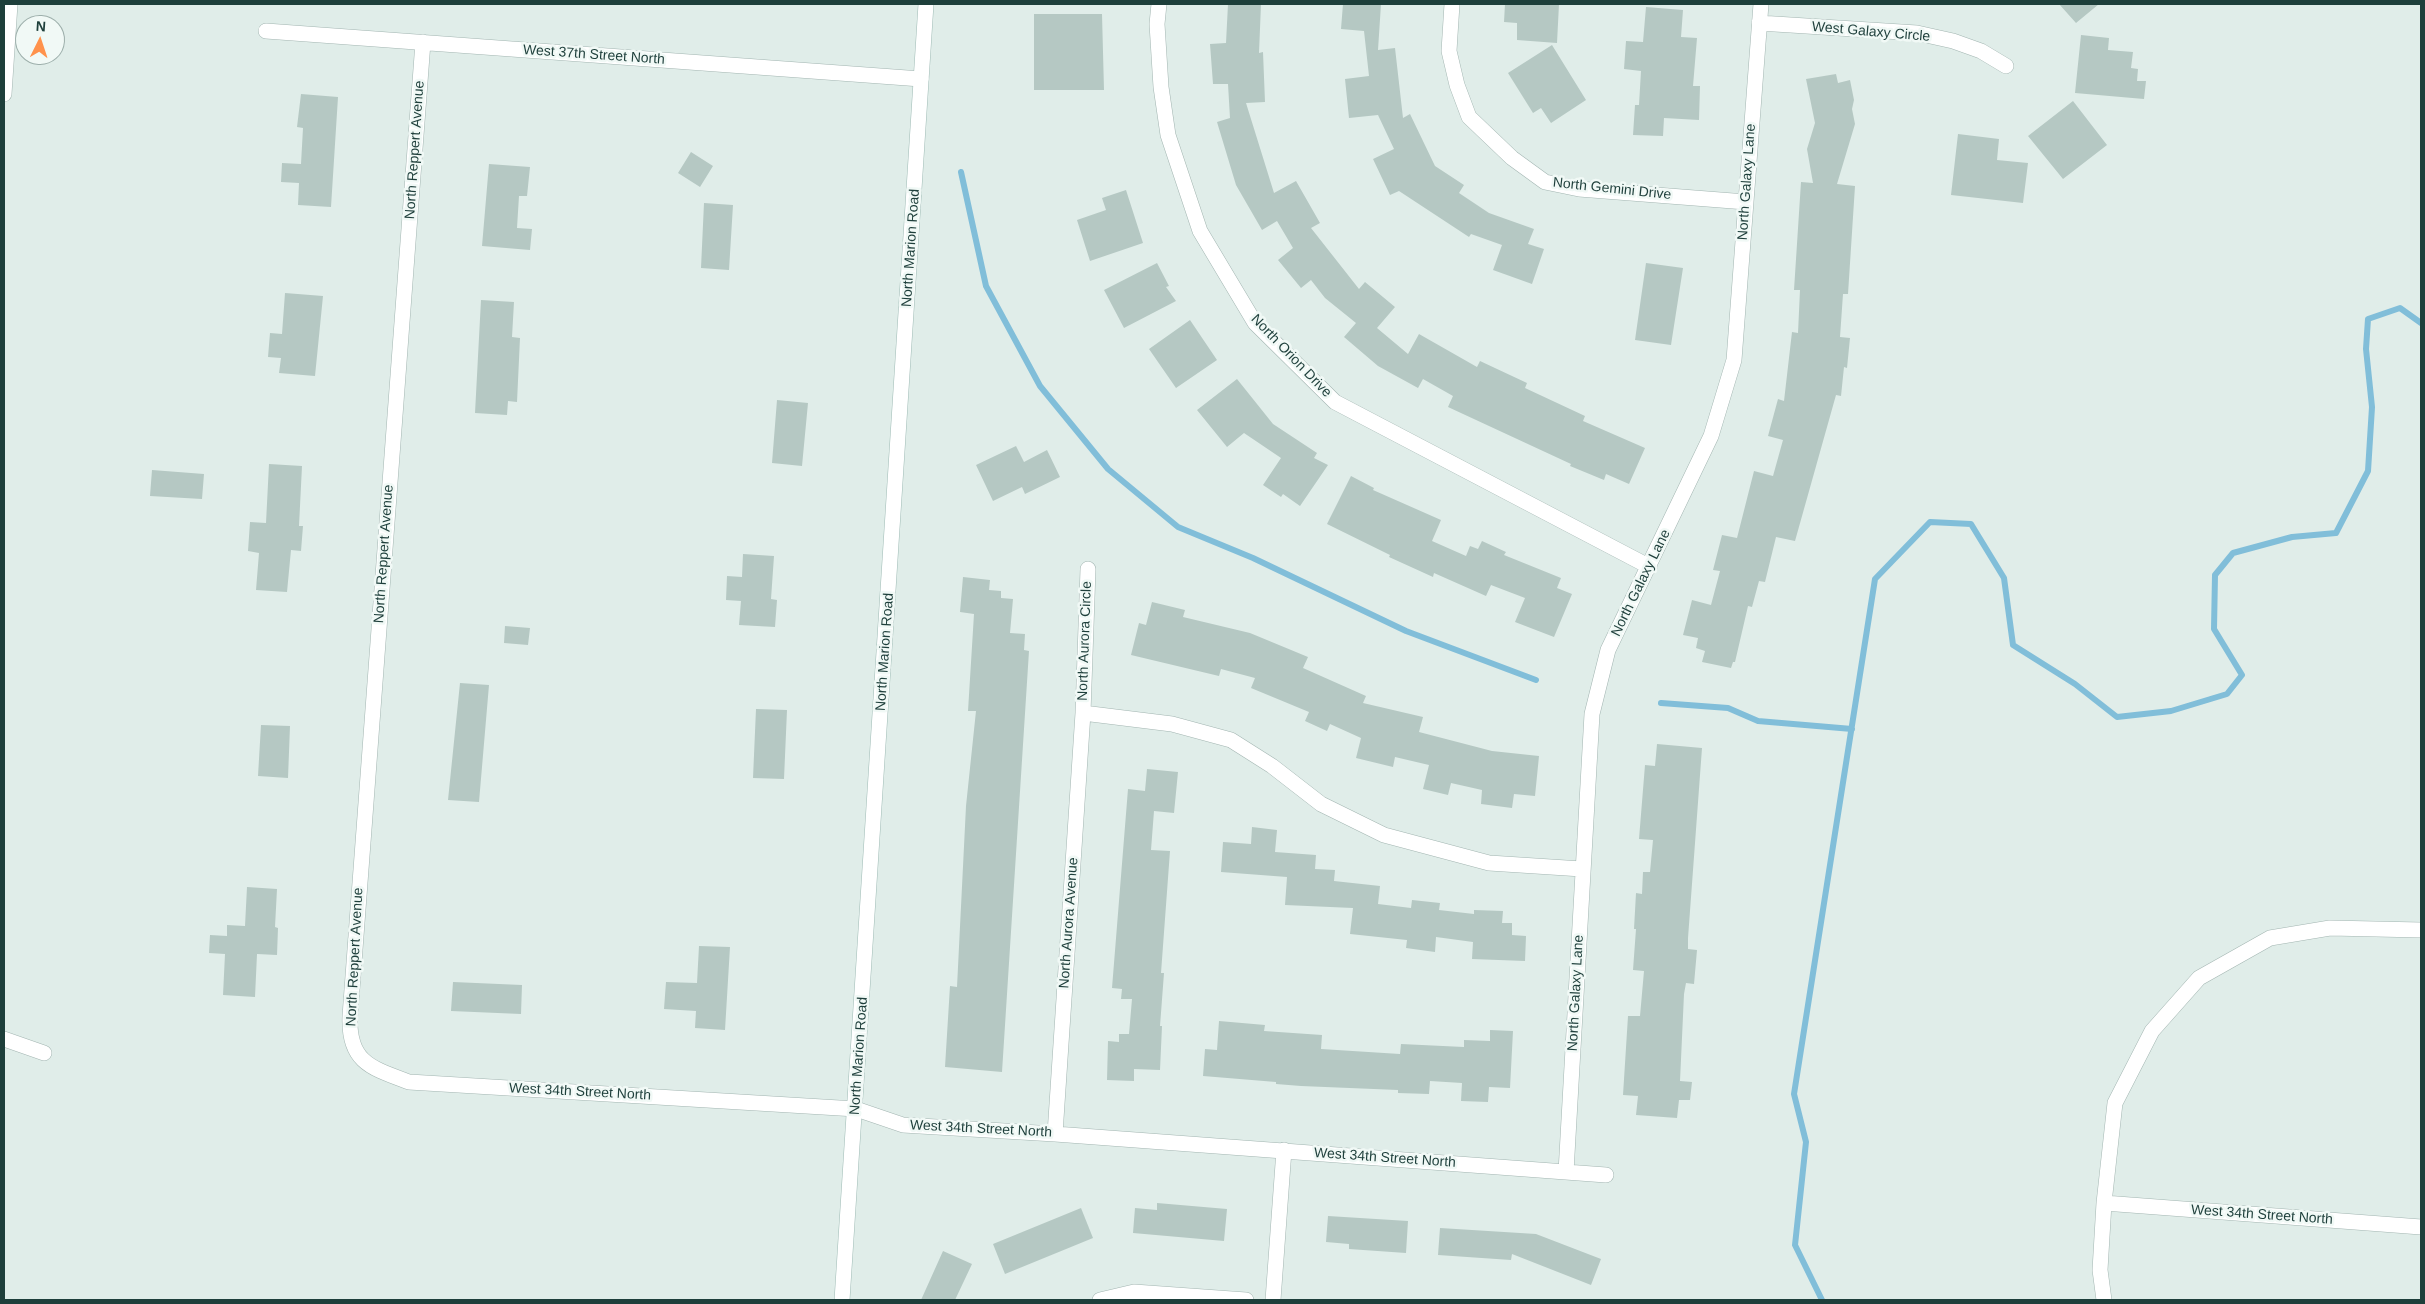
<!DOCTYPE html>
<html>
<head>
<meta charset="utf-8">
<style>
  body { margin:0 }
  #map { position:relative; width:2425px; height:1304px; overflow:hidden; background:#e0ede9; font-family:Helvetica,sans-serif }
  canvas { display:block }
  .frame { position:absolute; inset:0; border:5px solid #1e3f3b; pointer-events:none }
  .north { position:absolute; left:15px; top:15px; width:50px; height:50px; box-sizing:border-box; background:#f1f9f6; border:1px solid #9dafab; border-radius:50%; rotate:4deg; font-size:14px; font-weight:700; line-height:20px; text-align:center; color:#1e3f3b }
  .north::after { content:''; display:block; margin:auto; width:18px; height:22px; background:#ff924c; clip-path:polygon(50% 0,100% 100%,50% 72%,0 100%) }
</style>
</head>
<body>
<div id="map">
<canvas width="2425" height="1304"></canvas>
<div class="frame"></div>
<div class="north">N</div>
</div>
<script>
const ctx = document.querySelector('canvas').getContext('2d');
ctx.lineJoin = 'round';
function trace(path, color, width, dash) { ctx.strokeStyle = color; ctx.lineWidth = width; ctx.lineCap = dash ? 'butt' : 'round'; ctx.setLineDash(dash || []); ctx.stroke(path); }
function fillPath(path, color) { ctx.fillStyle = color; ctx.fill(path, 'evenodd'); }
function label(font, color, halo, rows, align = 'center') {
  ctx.font = font + ' Helvetica,sans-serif'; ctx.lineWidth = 5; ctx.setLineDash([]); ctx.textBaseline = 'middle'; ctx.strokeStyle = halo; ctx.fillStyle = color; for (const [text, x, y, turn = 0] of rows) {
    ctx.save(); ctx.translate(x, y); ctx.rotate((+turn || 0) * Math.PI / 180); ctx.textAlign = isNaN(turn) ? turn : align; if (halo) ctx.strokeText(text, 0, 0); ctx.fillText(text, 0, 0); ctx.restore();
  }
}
const stream = new Path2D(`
  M 961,172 L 986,286 L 1040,386 L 1108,469 L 1178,527 L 1253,558 L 1406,631 L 1536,680
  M 1661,703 L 1728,708 L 1758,721 L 1852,729
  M 1822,1300 L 1795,1245 L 1806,1142 L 1794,1094 L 1875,579 L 1930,522 L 1971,524 L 2004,578 L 2013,645 L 2075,684 L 2117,717 L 2171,711 L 2227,694 L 2242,675 L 2214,629 L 2215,575 L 2233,553 L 2292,537 L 2336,533 L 2368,471 L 2372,407 L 2366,349 L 2368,319 L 2400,308 L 2421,323`);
const building = new Path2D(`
  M 1228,4 L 1261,4 L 1259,53 L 1263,52 L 1265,102 L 1246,103 L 1274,193 L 1296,181 L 1320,223 L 1311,228 L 1359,289 L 1365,282 L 1395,307 L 1377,328 L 1408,354 L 1419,334 L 1477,367 L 1480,361 L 1527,383 L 1525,388 L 1585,416 L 1583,421 L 1645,448 L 1629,484 L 1606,474 L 1604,480 L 1570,466 L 1571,464 L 1448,407 L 1453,396 L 1423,379 L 1418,388 L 1378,366 L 1344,337 L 1356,323 L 1325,298 L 1311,280 L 1301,288 L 1278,260 L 1293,248 L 1277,221 L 1262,230 L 1236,185 L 1217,122 L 1230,118 L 1228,84 L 1213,84 L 1210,44 L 1226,43 Z
  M 1343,4 L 1381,4 L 1378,50 L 1395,48 L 1403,118 L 1410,114 L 1435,166 L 1464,185 L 1459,193 L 1489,213 L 1534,229 L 1528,244 L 1544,249 L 1532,284 L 1493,270 L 1502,245 L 1471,234 L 1469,237 L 1399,191 L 1390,195 L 1373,159 L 1394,149 L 1378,115 L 1349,118 L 1345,79 L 1369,76 L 1364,31 L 1341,29 Z
  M 1505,4 L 1559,4 L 1557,43 L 1517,40 L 1517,23 L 1504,22 Z
  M 2059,4 L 2099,4 L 2076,23 Z
  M 1646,7 L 1683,10 L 1681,37 L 1697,38 L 1693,86 L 1700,86 L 1699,120 L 1664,118 L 1663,136 L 1633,135 L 1635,105 L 1639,105 L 1641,71 L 1624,69 L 1626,41 L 1643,42 Z
  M 1034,14 L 1102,14 L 1104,90 L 1034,90 Z
  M 2081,35 L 2109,38 L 2108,50 L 2133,52 L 2131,68 L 2138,69 L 2137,81 L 2146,81 L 2144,99 L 2075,93 Z
  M 1552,45 L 1586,100 L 1551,123 L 1541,108 L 1533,113 L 1508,73 Z
  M 1836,74 L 1838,83 L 1850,80 L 1854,100 L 1852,109 L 1855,124 L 1837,184 L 1855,186 L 1848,294 L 1843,294 L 1840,337 L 1850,338 L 1847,368 L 1844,367 L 1841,396 L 1836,395 L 1795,541 L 1776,537 L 1765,582 L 1759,581 L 1752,607 L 1748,606 L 1735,662 L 1733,662 L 1731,668 L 1702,662 L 1705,651 L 1696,648 L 1698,638 L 1683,635 L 1692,600 L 1711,605 L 1720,571 L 1713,570 L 1722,535 L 1737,538 L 1754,471 L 1773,476 L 1783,440 L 1768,436 L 1778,399 L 1784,401 L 1792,332 L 1798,333 L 1800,290 L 1794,290 L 1801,182 L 1813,183 L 1807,149 L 1815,123 L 1806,79 Z
  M 301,94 L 338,97 L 331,207 L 298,205 L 299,183 L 281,182 L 282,163 L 301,164 L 303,128 L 297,127 Z
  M 2073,101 L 2107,145 L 2063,179 L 2028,136 Z
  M 1958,134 L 1999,139 L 1997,160 L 2028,163 L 2023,203 L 1951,195 Z
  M 691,152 L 713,166 L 700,187 L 678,173 Z
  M 489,164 L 530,167 L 527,196 L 519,196 L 517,228 L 532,229 L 530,250 L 482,246 Z
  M 1126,190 L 1143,243 L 1090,261 L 1077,220 L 1106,210 L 1102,198 Z
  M 704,203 L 733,205 L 729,270 L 701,268 Z
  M 1157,263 L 1169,286 L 1166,287 L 1176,301 L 1124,328 L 1104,290 Z
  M 1646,263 L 1683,268 L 1671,345 L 1635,340 Z
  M 285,293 L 323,296 L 315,376 L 279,373 L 281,358 L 268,357 L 270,333 L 282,334 Z
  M 481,300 L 514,302 L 512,337 L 520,338 L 517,402 L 508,401 L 507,415 L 475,413 Z
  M 1190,320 L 1217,360 L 1176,388 L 1149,349 Z
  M 1237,379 L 1273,424 L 1317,453 L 1314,458 L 1328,465 L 1300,506 L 1283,494 L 1281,497 L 1263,485 L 1281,458 L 1244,433 L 1227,447 L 1197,410 Z
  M 777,400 L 808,403 L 802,466 L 772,463 Z
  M 1016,446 L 1024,462 L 1047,450 L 1060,477 L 1025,494 L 1022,487 L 993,501 L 976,465 Z
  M 269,464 L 302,466 L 299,526 L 303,526 L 301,551 L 291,550 L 287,592 L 256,590 L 259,553 L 248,551 L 250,522 L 266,523 Z
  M 152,470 L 204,474 L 202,499 L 150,496 Z
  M 1351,476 L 1374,488 L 1373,490 L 1441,520 L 1432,541 L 1466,556 L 1470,546 L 1478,549 L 1482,541 L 1506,552 L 1504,555 L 1561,578 L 1557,588 L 1572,594 L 1554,637 L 1515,622 L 1525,598 L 1491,585 L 1486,596 L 1434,573 L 1433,577 L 1389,557 L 1390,555 L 1327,524 Z
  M 743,554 L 774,556 L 771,599 L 777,600 L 775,627 L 739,625 L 741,601 L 726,600 L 727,576 L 742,577 Z
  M 963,577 L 990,580 L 989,590 L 1001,591 L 1001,598 L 1013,599 L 1010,633 L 1025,634 L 1024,650 L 1029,651 L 1002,1072 L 945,1067 L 950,986 L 957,987 L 966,806 L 976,711 L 968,711 L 974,614 L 960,612 Z
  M 1152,602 L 1185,610 L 1183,617 L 1250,633 L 1308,657 L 1303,668 L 1366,696 L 1363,703 L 1423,717 L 1419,732 L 1492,751 L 1539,756 L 1535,796 L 1514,794 L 1512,808 L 1481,804 L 1482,790 L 1451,783 L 1448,795 L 1423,789 L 1429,765 L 1395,757 L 1393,767 L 1356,758 L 1361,738 L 1330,724 L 1327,731 L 1305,721 L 1309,712 L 1251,688 L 1255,678 L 1221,669 L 1219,676 L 1131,655 L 1139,623 L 1146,625 Z
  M 505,626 L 530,628 L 528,645 L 504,643 Z
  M 460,683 L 489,685 L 479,802 L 448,800 Z
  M 756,709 L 787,710 L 784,779 L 753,778 Z
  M 261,725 L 290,726 L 288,778 L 258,776 Z
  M 1657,744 L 1702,748 L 1688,938 L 1688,949 L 1697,950 L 1694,984 L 1686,983 L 1684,994 L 1680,1081 L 1692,1082 L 1690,1100 L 1679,1100 L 1677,1118 L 1636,1115 L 1638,1096 L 1623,1095 L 1628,1016 L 1640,1016 L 1644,971 L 1633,970 L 1636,929 L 1634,929 L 1636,893 L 1642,894 L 1643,872 L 1650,872 L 1653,840 L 1639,839 L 1645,765 L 1655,766 Z
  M 1147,769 L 1178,772 L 1174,813 L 1154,811 L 1151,850 L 1170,851 L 1161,973 L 1164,973 L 1160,1026 L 1162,1026 L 1160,1070 L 1134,1069 L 1134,1081 L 1107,1080 L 1108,1041 L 1119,1042 L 1119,1034 L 1129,1034 L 1132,999 L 1121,999 L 1122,989 L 1112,988 L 1128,789 L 1145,791 Z
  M 1252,827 L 1277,830 L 1275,852 L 1316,855 L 1315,869 L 1335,870 L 1334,881 L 1380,886 L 1378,904 L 1411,908 L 1412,900 L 1440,903 L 1439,910 L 1474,914 L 1474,910 L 1503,911 L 1502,923 L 1512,923 L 1512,935 L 1526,936 L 1525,961 L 1472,959 L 1473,942 L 1436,937 L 1435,952 L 1406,948 L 1407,940 L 1350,934 L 1353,908 L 1285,905 L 1287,877 L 1221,872 L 1223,842 L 1251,844 Z
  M 247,887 L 277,889 L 275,927 L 278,928 L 277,955 L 257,954 L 255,997 L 223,995 L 225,954 L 209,953 L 210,935 L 227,936 L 227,925 L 245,926 Z
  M 699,946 L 730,947 L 725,1030 L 695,1028 L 696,1011 L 664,1009 L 666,982 L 697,983 Z
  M 453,982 L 522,985 L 521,1014 L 451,1011 Z
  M 1219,1021 L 1265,1025 L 1264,1031 L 1322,1035 L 1321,1049 L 1400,1054 L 1401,1044 L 1464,1047 L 1464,1040 L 1490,1041 L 1490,1030 L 1513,1031 L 1510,1088 L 1489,1087 L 1488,1102 L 1461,1101 L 1462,1083 L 1430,1081 L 1429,1094 L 1398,1093 L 1398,1090 L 1301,1086 L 1276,1084 L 1276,1082 L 1203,1076 L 1205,1049 L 1217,1050 Z
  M 1157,1203 L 1227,1209 L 1224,1241 L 1133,1233 L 1135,1208 L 1157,1210 Z
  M 1081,1208 L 1093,1238 L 1005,1274 L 993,1244 Z
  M 1328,1216 L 1408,1221 L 1406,1253 L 1349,1249 L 1349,1244 L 1326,1242 Z
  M 1440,1228 L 1536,1234 L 1601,1259 L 1591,1285 L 1512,1254 L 1511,1260 L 1438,1255 Z
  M 943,1251 L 972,1264 L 955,1300 L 921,1300 Z`);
const minor = new Path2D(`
  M 1159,4 L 1157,24 L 1161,87 L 1168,135 L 1200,231 L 1255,323 L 1335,402 L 1650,567
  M 1452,4 L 1449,51 L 1457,85 L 1469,117 L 1512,158 L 1545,182 L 1579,189 L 1746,202
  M 1759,23 L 1917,33 L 1953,41 L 1981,51 L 2006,66
  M 266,31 L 921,79
  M 423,42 L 350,1016 C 348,1062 371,1068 409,1082 L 856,1109 L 903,1125 L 1055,1134 L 1606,1175
  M 4,94 L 10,4
  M 1083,713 L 1172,724 L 1231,740 L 1272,766 L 1321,804 L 1384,835 L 1489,863 L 1582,869
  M 4,1039 L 44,1053
  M 1055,1134 L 1083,713 L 1088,569
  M 1566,1172 L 1592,714 L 1608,650 L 1711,436 L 1734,360 L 1761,4
  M 2104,1203 L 2421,1227
  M 1100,1300 L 1134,1292 L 1246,1300
  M 1273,1300 L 1284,1150
  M 2104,1300 L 2100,1270 L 2104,1203 L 2115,1103 L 2152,1031 L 2199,978 L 2270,938 L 2330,928 L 2421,930`);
const secondary = new Path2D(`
  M 842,1300 L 926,4`);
const streetNames = [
  ["West Galaxy Circle",1871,32,5],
  ["West 37th Street North",594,55,4],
  ["North Reppert Avenue",415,150,-86],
  ["North Galaxy Lane",1747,182,-86],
  ["North Gemini Drive",1612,189,6],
  ["North Marion Road",911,248,-86],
  ["North Orion Drive",1291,356,46],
  ["North Reppert Avenue",384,554,-86],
  ["North Galaxy Lane",1641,583,-64],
  ["North Aurora Circle",1085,641,-88],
  ["North Marion Road",885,652,-86],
  ["North Aurora Avenue",1069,923,-86],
  ["North Reppert Avenue",355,957,-87],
  ["North Galaxy Lane",1576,993,-87],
  ["North Marion Road",859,1056,-86],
  ["West 34th Street North",580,1092,3],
  ["West 34th Street North",981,1129,3],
  ["West 34th Street North",1385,1158,4],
  ["West 34th Street North",2262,1215,4]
];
trace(stream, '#81bed9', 6);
fillPath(building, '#b5c8c3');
trace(minor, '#a2b5b1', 16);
trace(secondary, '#9dbab4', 16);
trace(minor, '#fff', 15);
trace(secondary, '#fff', 15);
label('14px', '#1e3f3b', '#f1f9f6', streetNames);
</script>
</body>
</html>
